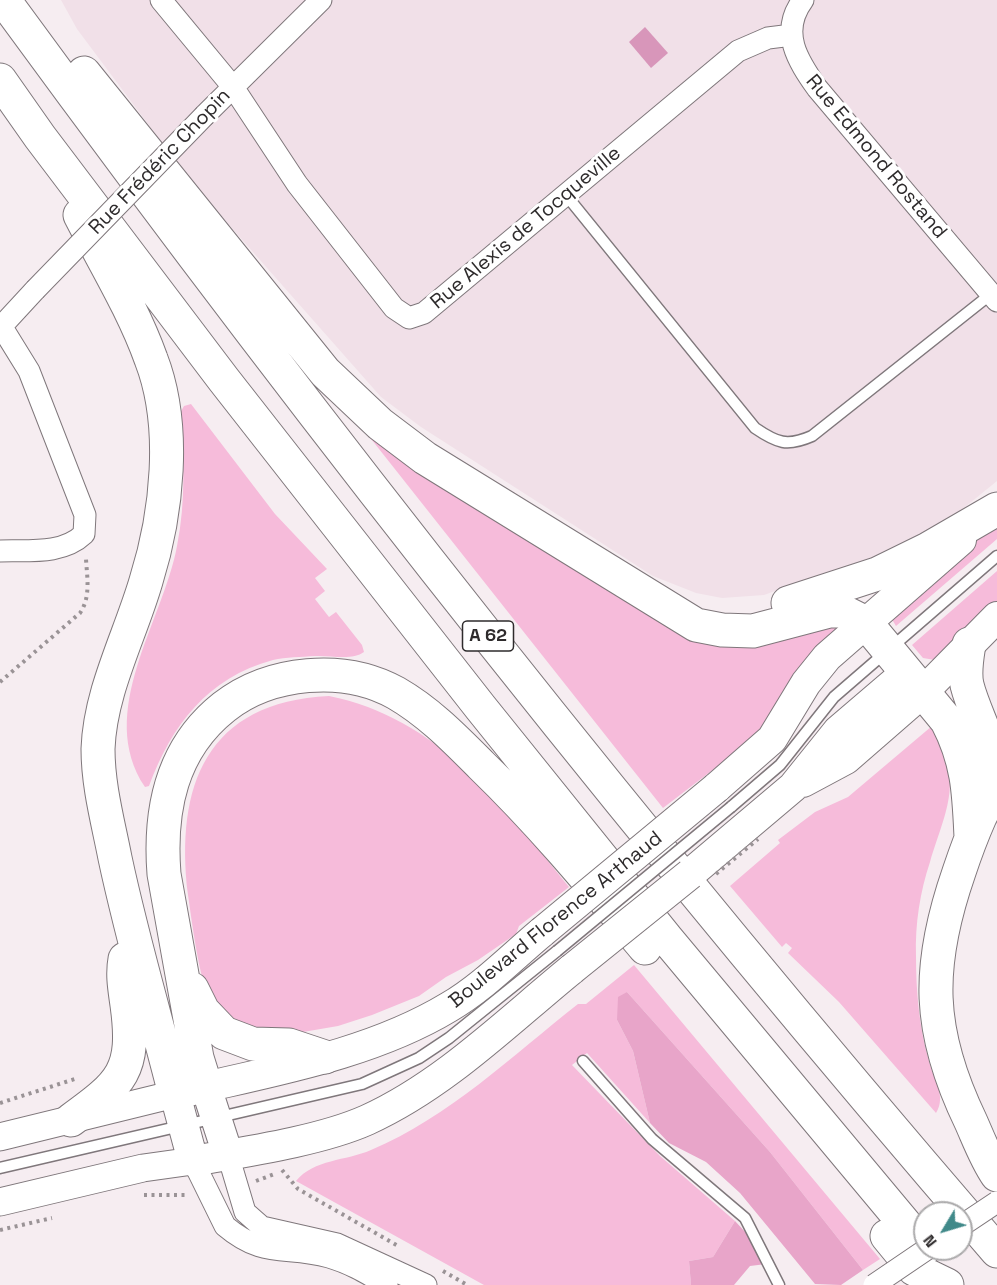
<!DOCTYPE html>
<html>
<head>
<meta charset="utf-8">
<style>
  body { margin:0 }
  #map { position:relative; width:997px; height:1285px; overflow:hidden; background:#f6edf1; font-family:"Space Grotesk",sans-serif }
  canvas { display:block }
  .north { position:absolute; left:913px; top:1201px; width:60px; height:60px; box-sizing:border-box; background:#fff; border:2px solid #abaaab; border-radius:50%; rotate:232deg; font-size:16px; font-weight:700; line-height:24px; text-align:center; color:#2e2b2c }
  .north::after { content:''; display:block; margin:auto; width:21px; height:27px; background:#408989; clip-path:polygon(50% 0,100% 100%,50% 72%,0 100%) }
</style>
</head>
<body>
<div id="map">
<canvas width="997" height="1285"></canvas>
<div class="north">N</div>
</div>
<script>
const ctx = document.querySelector('canvas').getContext('2d');
ctx.lineJoin = 'round';
function fillPath(path, color) { ctx.fillStyle = color; ctx.fill(path, 'evenodd'); }
function trace(path, color, width, dash) { ctx.strokeStyle = color; ctx.lineWidth = width; ctx.lineCap = dash ? 'butt' : 'round'; ctx.setLineDash(dash || []); ctx.stroke(path); }
function label(font, color, halo, rows, align = 'center') {
  ctx.font = font + ' "Space Grotesk",sans-serif'; ctx.lineWidth = 6; ctx.setLineDash([]); ctx.textBaseline = 'middle'; ctx.strokeStyle = halo; ctx.fillStyle = color; for (const [text, x, y, turn = 0] of rows) {
    ctx.save(); ctx.translate(x, y); ctx.rotate((+turn || 0) * Math.PI / 180); ctx.textAlign = isNaN(turn) ? turn : align; if (halo) ctx.strokeText(text, 0, 0); ctx.fillText(text, 0, 0); ctx.restore();
  }
}
const built = new Path2D(`
  M 61,0 L 997,0 L 997,481 L 928,537 L 904,550 L 819,575 L 764,595 L 722,598 L 696,593 L 653,576 L 421,427 L 381,397 L 192,183 L 77,29 Z`);
const green = new Path2D(`
  M 191,404 L 275,514 L 327,569 L 315,578 L 325,591 L 315,599 L 329,617 L 336,612 L 362,645 L 364,652 C 352,661 330,655 315,656 C 301,657 286,657 273,660 C 207,678 172,725 149,786 L 145,787 C 95,712 163,622 177,546 C 186,501 184,458 180,413 L 184,406 Z
  M 364,430 L 664,625 L 832,625 L 840,628 L 757,736 L 663,808 Z
  M 997,523 L 997,539 L 896,626 L 890,616 Z
  M 997,571 L 997,602 L 935,660 L 923,658 L 912,645 Z
  M 329,696 C 438,718 503,804 569,887 L 519,926 L 516,934 L 478,960 L 446,977 L 419,996 L 372,1015 L 338,1026 L 303,1032 L 238,1028 C 229,1017 216,1006 208,993 C 199,978 191,915 188,895 C 175,786 206,702 329,696 Z
  M 932,726 C 964,781 947,807 930,862 C 920,892 915,924 916,956 C 916,991 919,1027 929,1061 C 933,1078 947,1096 936,1113 L 839,1002 L 788,953 L 792,948 L 786,943 L 782,947 L 730,886 L 780,843 L 778,840 L 815,812 L 848,797 Z
  M 634,965 L 880,1259 L 863,1270 L 770,1152 L 627,992 L 617,1020 L 633,1051 L 650,1123 L 587,1053 L 572,1065 L 660,1156 L 735,1221 L 713,1257 L 689,1261 L 691,1285 L 484,1285 L 296,1181 C 314,1159 346,1161 371,1150 C 449,1117 512,1056 578,1004 L 586,1004 Z`);
const forest = new Path2D(`
  M 627,992 L 770,1152 L 863,1270 L 841,1285 L 815,1284 L 740,1193 L 706,1162 L 669,1143 L 650,1123 L 633,1051 L 617,1020 L 618,997 Z
  M 735,1221 L 774,1263 L 750,1266 L 734,1285 L 691,1285 L 689,1261 L 713,1257 Z`);
const water = new Path2D(`
  M 645,27 L 668,53 L 651,68 L 629,42 Z`);
const path = new Path2D(`
  M 0,682 L 80,613 C 91,597 87,577 86,559
  M 0,1103 L 78,1078
  M 282,1170 L 298,1189 L 400,1247
  M 256,1181 L 277,1173
  M 144,1195 L 187,1195
  M 0,1230 L 52,1218
  M 443,1271 L 467,1285`);
const service = new Path2D(`
  M 566,195 L 755,428 C 777,443 787,447 812,436 L 991,294
  M 731,807 L 780,765 L 834,697 L 997,556
  M 583,1061 L 652,1139 L 745,1218 L 779,1285
  M 0,1168 L 362,1084 L 419,1058 L 449,1038 L 557,951`);
const minor = new Path2D(`
  M 161,0 L 233,87 L 297,184 L 394,308 L 409,318 L 424,313 L 738,51 L 768,38 L 792,35
  M 803,0 C 779,32 798,61 817,88 L 997,301
  M 205,115 L 321,0
  M 0,324 L 29,371 L 85,515 L 84,534 C 62,555 28,550 0,551
  M 0,328 L 35,290
  M 228,1155 L 245,1212 L 262,1227 L 337,1244 L 426,1285
  M 193,1161 L 225,1226 C 264,1259 285,1245 329,1257 C 350,1263 368,1274 387,1285`);
const tertiary = new Path2D(`
  M 0,1137 L 175,1094
  M 0,1202 L 143,1168 L 193,1161`);
const secondary = new Path2D(`
  M 803,782 L 846,759 L 923,692 L 997,617
  M 716,788 L 772,739 L 806,683 L 827,657 L 961,540
  M 690,874 L 793,787 L 838,731 L 907,672
  M 542,932 C 512,957 483,987 449,1007 C 368,1056 266,1072 175,1094 L 193,1161 C 244,1152 320,1141 367,1120 C 444,1085 507,1022 572,969
  M 206,1087 L 228,1155`);
const motorway = new Path2D(`
  M 4,0 C 318,430 649,848 997,1251
  M 84,73 L 325,372 L 380,424 L 425,458 L 696,625 L 722,630 L 753,631 L 829,611 L 842,611 L 866,623 L 947,721 C 968,761 969,793 971,837
  M 0,80 L 40,137 L 224,380 L 481,708 L 667,939 L 925,1248
  M 80,215 C 104,262 133,309 151,359 C 177,426 167,514 146,581 C 130,636 100,691 98,749 C 98,786 108,822 115,858 C 132,938 155,1015 175,1094
  M 788,603 L 877,574 L 928,549 L 997,509
  M 969,644 C 967,657 964,672 967,685 C 975,717 997,749 995,784 C 993,795 985,807 980,817 C 972,835 965,854 959,872 C 926,967 927,1031 971,1122 C 979,1140 986,1159 997,1175
  M 192,989 L 203,1011 L 224,1033 L 253,1044 L 289,1045 L 325,1057
  M 206,1087 L 197,1058 L 164,874 C 159,810 171,749 224,707 C 270,671 344,664 396,693 C 429,712 455,739 482,766 C 541,823 593,886 645,948
  M 71,1120 C 122,1083 136,1071 127,1005 C 125,990 122,975 125,959
  M 887,1236 L 914,1269 L 947,1285`);
const pathBridge = new Path2D(`
  M 716,874 L 758,839`);
const serviceBridge = new Path2D(`
  M 557,951 L 731,807`);
const minorBridge = new Path2D(`
  M 35,290 L 205,115
  M 961,1226 L 997,1202
  M 874,1285 L 927,1249`);
const secondaryBridge = new Path2D(`
  M 542,932 L 716,788
  M 572,969 L 690,874`);
const shields = [
  [488,636,51]
];
const shieldNames = [
  ["A 62",488,636]
];
const streetNames = [
  ["Rue Edmond Rostand",876,157,50],
  ["Rue Frédéric Chopin",160,162,-46],
  ["Rue Alexis de Tocqueville",526,228,-40],
  ["Boulevard Florence Arthaud",556,920,-39]
];
fillPath(built, '#f1e0e8');
fillPath(green, '#f6bbda');
fillPath(forest, '#e8a5c9');
fillPath(water, '#d896ba');
trace(service, '#7f777b', 13);
trace(minor, '#7f777b', 23);
trace(tertiary, '#7f777b', 29);
trace(secondary, '#7f777b', 32);
trace(motorway, '#7f777b', 35);
trace(path, '#9a9396', 4, [3, 4.5]);
trace(service, '#fff', 10);
trace(minor, '#fff', 21);
trace(tertiary, '#fff', 27);
trace(secondary, '#fff', 30);
trace(motorway, '#fff', 33);
trace(serviceBridge, '#7f777b', 13, []);
trace(minorBridge, '#7f777b', 23, []);
trace(secondaryBridge, '#7f777b', 32, []);
trace(pathBridge, '#9a9396', 4, [3, 4.5]);
trace(serviceBridge, '#fff', 10);
trace(minorBridge, '#fff', 21);
trace(secondaryBridge, '#fff', 30);
for (const [x, y, w] of shields) { const box = new Path2D(); box.roundRect(x - w / 2, y - 15, w, 30, 4.5); ctx.fillStyle = '#fff'; ctx.fill(box); trace(box, '#2e2b2c', 1.5); }
label('bold 18px', '#2e2b2c', null, shieldNames);
label('20px', '#2e2b2c', '#fff', streetNames);
</script>
</body>
</html>
